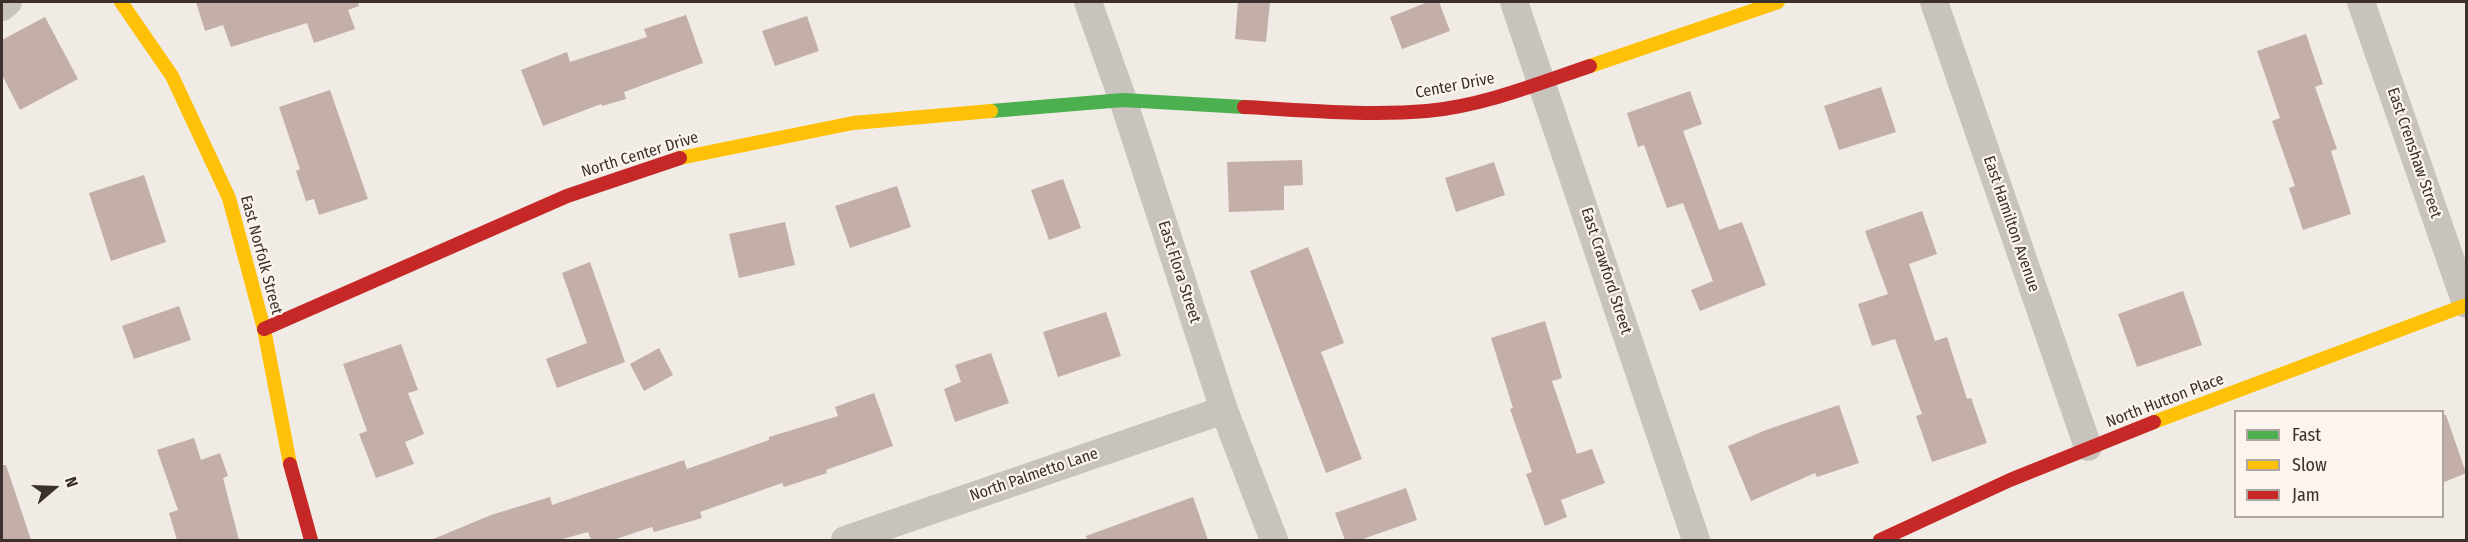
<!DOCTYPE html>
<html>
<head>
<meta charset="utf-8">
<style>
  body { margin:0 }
  #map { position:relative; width:2468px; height:542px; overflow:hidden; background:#f0ebe5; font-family:"Fira Sans Condensed",sans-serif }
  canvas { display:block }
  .frame { position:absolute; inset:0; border:3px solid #3b302b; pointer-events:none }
  .legend { position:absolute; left:2234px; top:410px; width:210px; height:108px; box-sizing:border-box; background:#fbf5ee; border:2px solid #aea6a0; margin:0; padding:8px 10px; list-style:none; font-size:18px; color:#3b302b }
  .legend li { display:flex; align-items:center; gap:12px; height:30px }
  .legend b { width:30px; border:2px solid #aea6a0 }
  .north { position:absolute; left:24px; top:458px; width:60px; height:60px; -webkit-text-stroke:4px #fbf5ee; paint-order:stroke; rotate:71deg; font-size:16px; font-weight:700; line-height:24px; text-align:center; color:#3b302b }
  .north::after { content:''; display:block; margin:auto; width:21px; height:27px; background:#3b302b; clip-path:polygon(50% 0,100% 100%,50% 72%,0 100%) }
</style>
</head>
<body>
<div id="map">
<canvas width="2468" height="542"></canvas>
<div class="frame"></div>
<ul class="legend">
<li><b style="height:8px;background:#4caf50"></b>Fast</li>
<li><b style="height:8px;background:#ffc107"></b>Slow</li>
<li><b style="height:8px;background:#c62828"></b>Jam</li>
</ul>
<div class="north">N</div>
</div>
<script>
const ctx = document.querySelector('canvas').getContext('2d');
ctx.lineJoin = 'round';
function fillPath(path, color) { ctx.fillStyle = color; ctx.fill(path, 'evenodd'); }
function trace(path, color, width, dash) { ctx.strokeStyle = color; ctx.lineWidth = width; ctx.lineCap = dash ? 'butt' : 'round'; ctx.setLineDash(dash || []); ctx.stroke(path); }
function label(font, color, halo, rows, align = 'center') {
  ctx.font = font + ' "Fira Sans Condensed",sans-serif'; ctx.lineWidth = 4.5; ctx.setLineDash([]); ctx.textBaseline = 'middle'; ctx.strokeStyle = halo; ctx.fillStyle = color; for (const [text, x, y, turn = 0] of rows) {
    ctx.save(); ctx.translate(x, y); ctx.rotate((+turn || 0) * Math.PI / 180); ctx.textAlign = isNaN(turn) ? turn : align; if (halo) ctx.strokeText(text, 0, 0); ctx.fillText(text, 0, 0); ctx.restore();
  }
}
const building = new Path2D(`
  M 196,2 L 358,2 L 359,6 L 348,10 L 355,29 L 314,43 L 307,23 L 231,47 L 223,25 L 205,31 Z
  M 1238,2 L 1270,2 L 1266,42 L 1235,39 Z
  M 1428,2 L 1439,2 L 1450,31 L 1402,49 L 1390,17 Z
  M 686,15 L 703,63 L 624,92 L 626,99 L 602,106 L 601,104 L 543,126 L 521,70 L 567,52 L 570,62 L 647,37 L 644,29 Z
  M 807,16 L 819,51 L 775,66 L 762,31 Z
  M 45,17 L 78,79 L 20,110 L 2,75 L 2,40 Z
  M 2306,34 L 2323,84 L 2315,87 L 2337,149 L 2331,151 L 2351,214 L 2303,230 L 2289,188 L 2295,186 L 2272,121 L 2280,118 L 2257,51 Z
  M 1881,87 L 1896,132 L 1839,150 L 1824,106 Z
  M 330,90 L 368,199 L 319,215 L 314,199 L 306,201 L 296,171 L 300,169 L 279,107 Z
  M 1690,91 L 1702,124 L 1683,131 L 1719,230 L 1742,222 L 1766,285 L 1700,311 L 1691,290 L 1713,281 L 1683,203 L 1667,208 L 1644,145 L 1638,147 L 1627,113 Z
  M 1302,160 L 1303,185 L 1284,186 L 1284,210 L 1229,212 L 1227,162 Z
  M 1494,162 L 1505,195 L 1456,212 L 1445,178 Z
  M 144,175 L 166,242 L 111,261 L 89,193 Z
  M 1063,179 L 1081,228 L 1049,240 L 1031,190 Z
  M 897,186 L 911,227 L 850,248 L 835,206 Z
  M 1922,211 L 1937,254 L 1909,264 L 1935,341 L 1947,337 L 1967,399 L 1971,398 L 1987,443 L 1932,462 L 1916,416 L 1922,414 L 1895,339 L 1872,346 L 1858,304 L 1888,294 L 1865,231 Z
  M 785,222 L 795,265 L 739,278 L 729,234 Z
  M 1308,247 L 1344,343 L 1321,352 L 1362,459 L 1326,473 L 1250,271 Z
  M 590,262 L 625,362 L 557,388 L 546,359 L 587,343 L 562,273 Z
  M 2183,291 L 2202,345 L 2137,367 L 2118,314 Z
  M 179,306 L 191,340 L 134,359 L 122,326 Z
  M 1106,312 L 1121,356 L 1058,377 L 1043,332 Z
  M 1545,321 L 1562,378 L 1552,381 L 1577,454 L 1592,449 L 1605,483 L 1561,500 L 1567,517 L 1545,526 L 1526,474 L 1532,472 L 1510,409 L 1513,408 L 1491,338 Z
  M 401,344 L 418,390 L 408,393 L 424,434 L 405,442 L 414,464 L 376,478 L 359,434 L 367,431 L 343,364 Z
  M 659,348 L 673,375 L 644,391 L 630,364 Z
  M 991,353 L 1009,403 L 955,422 L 944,389 L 961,382 L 955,365 Z
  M 874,393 L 893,446 L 826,470 L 827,473 L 784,487 L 782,483 L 700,512 L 702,518 L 654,532 L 652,527 L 613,540 L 591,540 L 588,532 L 559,540 L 431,540 L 491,515 L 550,497 L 552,505 L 684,460 L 687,469 L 769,440 L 769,437 L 838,416 L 835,407 Z
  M 1839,405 L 1859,463 L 1817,477 L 1815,473 L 1751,501 L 1728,446 L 1766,430 Z
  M 2442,415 L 2446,415 L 2466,473 L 2442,483 Z
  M 194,438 L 201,460 L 220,453 L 228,476 L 223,478 L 239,540 L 177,540 L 169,513 L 178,510 L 157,450 Z
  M 2,465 L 6,465 L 31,540 L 2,540 Z
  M 1406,488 L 1417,520 L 1360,540 L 1345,540 L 1335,513 Z
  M 1193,497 L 1208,540 L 1087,540 L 1086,536 Z`);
const street = new Path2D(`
  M 1088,2 L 1123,100 L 1224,410 L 1274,540
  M 1514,2 L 1696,540
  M 1934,2 L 2088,447
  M 2361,2 L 2466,304
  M 2,7 L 8,2
  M 845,540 L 1224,410`);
const fast = new Path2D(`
  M 991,111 L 1123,100 L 1244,107`);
const slow = new Path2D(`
  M 121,2 L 172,76 L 229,198 L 264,329 L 290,464
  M 1590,66 L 1778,2
  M 680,158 L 853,123 L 991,111
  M 2154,422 L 2466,305`);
const jam = new Path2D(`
  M 1244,107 C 1304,110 1366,116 1427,111 C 1483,106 1537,84 1590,66
  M 264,329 L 567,196 L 680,158
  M 290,464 L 311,540
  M 1880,540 L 2010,480 L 2154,422`);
const streetNames = [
  ["Center Drive",1455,86,-11],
  ["East Crenshaw Street",2414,153,71],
  ["North Center Drive",640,155,-17],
  ["East Hamilton Avenue",2011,224,71],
  ["East Norfolk Street",261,255,75],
  ["East Crawford Street",1606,271,72],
  ["East Flora Street",1179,272,72],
  ["North Hutton Place",2165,401,-21],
  ["North Palmetto Lane",1034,475,-19]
];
fillPath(building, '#c3afa7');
trace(street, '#c9c3be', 28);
trace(fast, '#4caf50', 14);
trace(slow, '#ffc107', 14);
trace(jam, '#c62828', 14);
label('16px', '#3b302b', '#fbf5ee', streetNames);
</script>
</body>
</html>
